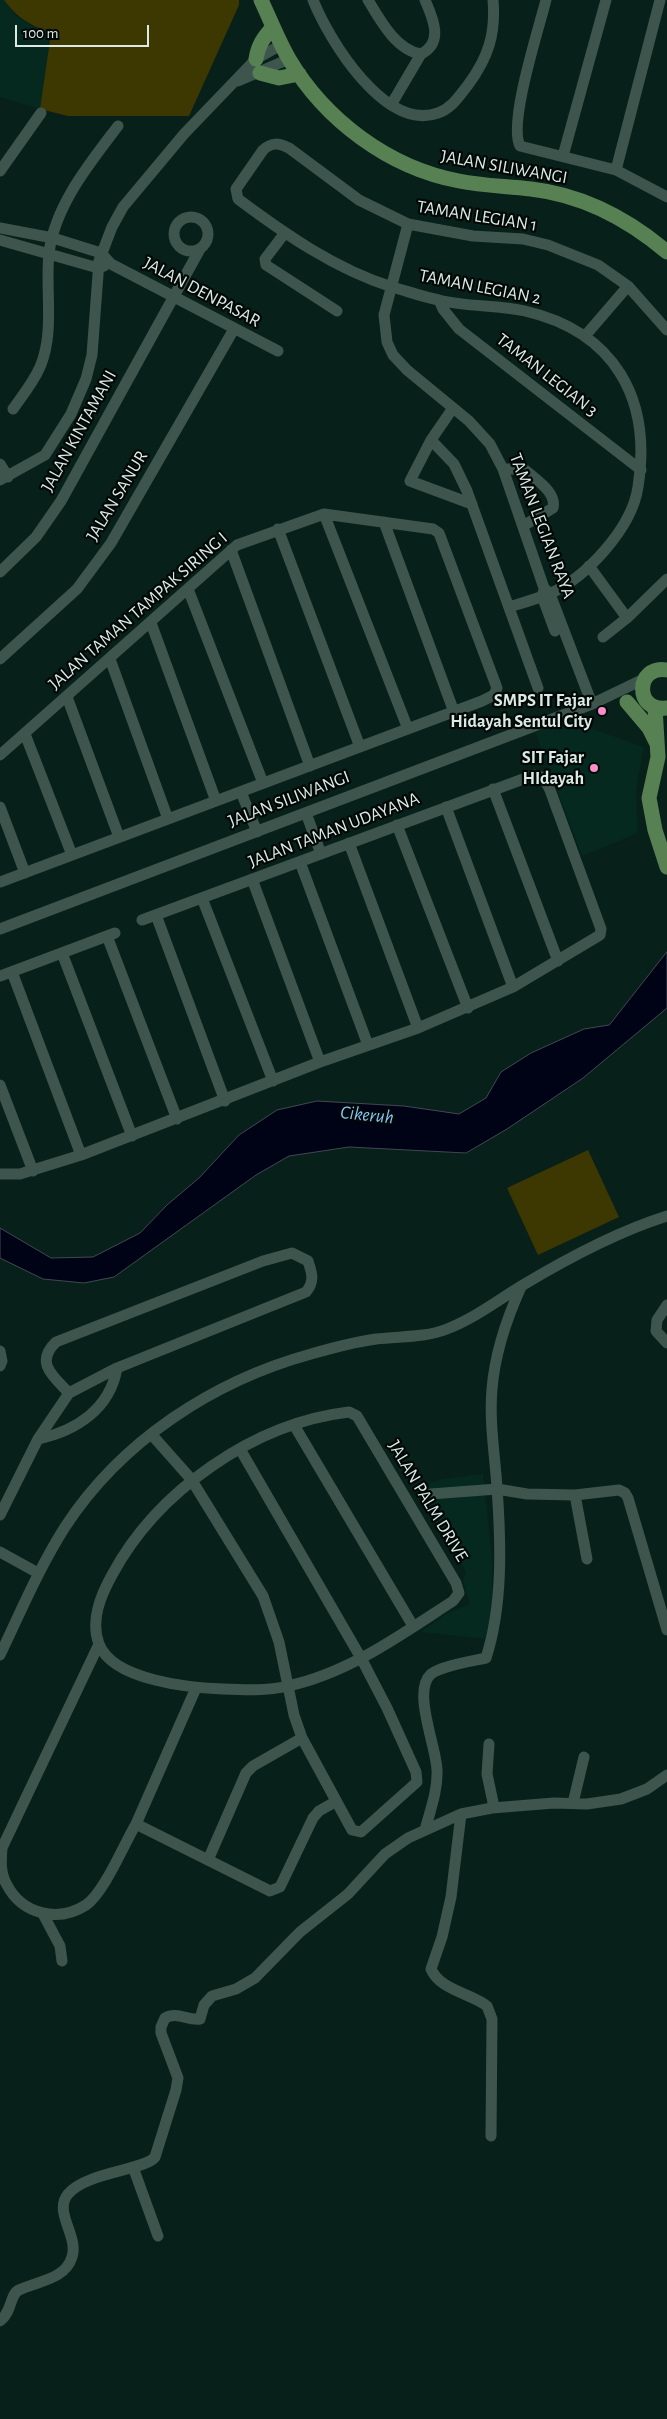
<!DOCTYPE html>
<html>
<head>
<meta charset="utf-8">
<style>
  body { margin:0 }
  #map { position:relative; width:667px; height:2419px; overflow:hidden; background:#08201a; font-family:"Alegreya Sans",sans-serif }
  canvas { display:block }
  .scale { position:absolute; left:15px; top:25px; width:134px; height:22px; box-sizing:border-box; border:2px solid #dceae5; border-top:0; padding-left:6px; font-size:15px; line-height:18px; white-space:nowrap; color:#dceae5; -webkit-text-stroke:4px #020806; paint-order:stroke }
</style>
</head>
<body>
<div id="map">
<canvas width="667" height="2419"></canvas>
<div class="scale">100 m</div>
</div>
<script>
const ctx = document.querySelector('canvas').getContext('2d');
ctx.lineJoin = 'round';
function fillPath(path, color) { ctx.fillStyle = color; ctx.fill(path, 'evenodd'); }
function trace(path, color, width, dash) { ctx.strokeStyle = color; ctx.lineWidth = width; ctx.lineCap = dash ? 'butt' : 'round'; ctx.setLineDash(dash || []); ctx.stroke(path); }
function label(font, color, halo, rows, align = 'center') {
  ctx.font = font + ' "Alegreya Sans",sans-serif'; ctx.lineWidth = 4.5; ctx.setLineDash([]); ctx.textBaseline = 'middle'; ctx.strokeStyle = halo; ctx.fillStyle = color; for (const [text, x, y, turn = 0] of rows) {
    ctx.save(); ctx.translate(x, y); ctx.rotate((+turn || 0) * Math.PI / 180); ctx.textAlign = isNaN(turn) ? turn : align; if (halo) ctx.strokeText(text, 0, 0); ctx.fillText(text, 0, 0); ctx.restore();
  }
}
const built = new Path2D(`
  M 0,0 L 4,0 L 15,15 L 32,26 L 51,33 L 40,109 L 0,97 Z
  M 568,720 L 644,747 L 636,790 L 638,833 L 582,856 L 535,732 Z
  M 483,1474 L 492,1557 L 492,1616 L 485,1639 L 421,1632 L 447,1613 L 470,1604 L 463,1581 L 466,1572 L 415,1489 L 442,1479 Z`);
const green = new Path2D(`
  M 4,0 L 239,0 L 239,5 L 189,116 L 68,116 L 40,109 L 51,33 C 30,25 17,18 4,0 Z
  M 588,1150 L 619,1217 L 538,1255 L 507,1188 Z`);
const water = new Path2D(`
  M 667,952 L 667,1008 L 583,1078 L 507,1129 L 466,1153 L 349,1147 L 289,1156 L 256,1175 L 114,1277 L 84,1283 L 43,1279 L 0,1258 L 0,1228 L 51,1258 L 93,1257 L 140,1233 L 167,1205 L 199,1178 L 239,1135 L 277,1110 L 317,1101 L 404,1106 L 459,1114 L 486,1098 L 501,1072 L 531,1053 L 584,1029 L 609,1025 Z`);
const minor = new Path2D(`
  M 313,0 C 329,40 385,132 438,113 C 452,108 459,96 468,85 C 488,58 496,34 493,0
  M 368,0 C 380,20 396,50 421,54 C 444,43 433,18 425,0
  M 546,0 C 539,28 508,123 520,146 L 616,170 L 667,197
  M 238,81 L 289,59
  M 391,105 L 421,54
  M 563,156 L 606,0
  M 616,170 L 660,0
  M 0,171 L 41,113
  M174 234a17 17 0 1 1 34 0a17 17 0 1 1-34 0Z
  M 408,224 L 384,315 L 387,342 L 393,355 L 407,370 L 469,421 L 490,444 L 503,469 L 544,588 L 550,594 L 592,704
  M 0,228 L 53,238 L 101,253 L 111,264 L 278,351
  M 284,234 L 265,259 L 266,265 L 337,311
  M 0,240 L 98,268 L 104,266
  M 439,300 L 443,309 L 459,329 L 641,470
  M 585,336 L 628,286
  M 453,408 L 431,440 L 410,481 L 472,504
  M 13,409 C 22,396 33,383 40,367 C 55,332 45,290 49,253 C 55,205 90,163 118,126
  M 431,440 L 454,464 L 467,491 L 538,688
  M 0,464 L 8,477
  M 503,469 L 524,469 C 535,479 557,492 553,508 L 523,526
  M 0,480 L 45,455 L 71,414 L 86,379 L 92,355 L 99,261 L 112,227 L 123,207 L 184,134 L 256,59 L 281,45
  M 324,514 L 408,729
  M 384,522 L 454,712
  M 278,529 L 360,747
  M 231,550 L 310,766
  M 589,566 L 627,618
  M 0,572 L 36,537 L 61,501 L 200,249
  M 188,589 L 263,783
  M 544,590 L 542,596 L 555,631
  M 509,607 C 522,603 536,599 549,594 C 586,578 632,528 638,487 C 652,399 615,332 525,311 C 497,305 467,307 439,300 C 423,297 407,291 392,287 C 335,269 285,234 238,199 L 236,189 L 263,150 C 272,142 278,143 289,148 L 359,200 L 408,224 L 473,236 L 523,239 L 548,245 L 598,265 L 628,286 L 667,330
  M 151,623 L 216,801
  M 603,637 L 627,618 L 667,579
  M 0,659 L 77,589 L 111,543 L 234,329
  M 110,659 L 168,819
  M 67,697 L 119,837
  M 25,734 L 72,855
  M 0,755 L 237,545 L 324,514 L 433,529 L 439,533 L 497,688 L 494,695 L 482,701 L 0,882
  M 493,789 L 558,961
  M 241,792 L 257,832
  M 0,807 L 25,873
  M 446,807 L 513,987
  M 306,813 L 321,854
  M 397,825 L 468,1008
  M 349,843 L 418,1028
  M 300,862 L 368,1045
  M 252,879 L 320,1062
  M 202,898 L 273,1081
  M 156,915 L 225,1101
  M 0,929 L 592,704 L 646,678
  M 107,936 L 177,1119
  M 62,953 L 132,1136
  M 12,972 L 81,1155
  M 0,976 L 115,933
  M 0,1085 L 33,1171
  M 0,1174 L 20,1174 L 81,1155 L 320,1062 L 418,1028 L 513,987 L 600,935 L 601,929 L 550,790 C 546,782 544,776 534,775 L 142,920
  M 667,1305 L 657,1320 L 656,1331 L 667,1343
  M 0,1351 L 2,1361 L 0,1366
  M 349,1412 L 357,1416 L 456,1583 L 459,1593 L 453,1601 C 402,1634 349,1673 288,1686 C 267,1691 244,1690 223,1689 C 200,1688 178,1686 155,1680 C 135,1675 107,1665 99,1644 C 90,1620 101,1595 112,1575 C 157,1491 254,1423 349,1412 Z
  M 294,1425 L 413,1626
  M 152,1435 L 191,1479 L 263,1596 L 279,1642 L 294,1715 L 302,1738 L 352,1830 L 361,1832 L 417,1782 L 416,1772 L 387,1708 L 361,1658 L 240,1449
  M 38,1439 C 76,1431 110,1409 117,1368
  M 431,1494 L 497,1489 L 527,1494 L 575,1495 L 619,1490 L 625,1493 L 628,1498 L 667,1630
  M 575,1495 L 587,1559
  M 0,1515 L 38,1439 L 69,1393 L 117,1368 L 306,1292 C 315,1281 312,1273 308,1261 L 292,1253 L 263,1261 L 56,1342 C 34,1363 54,1377 69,1393
  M 0,1552 L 38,1573
  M 99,1644 L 2,1848 C 1,1861 0,1873 7,1885 C 22,1914 58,1923 86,1905 C 104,1893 124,1844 136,1824
  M 0,1655 C 21,1611 39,1568 65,1527 C 121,1441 213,1381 311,1354 C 332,1348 354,1342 376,1339 C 400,1336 424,1338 447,1329 C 475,1318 498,1300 523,1285 C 568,1258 616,1232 667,1216
  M 196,1688 L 136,1824 L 270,1891 L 280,1887 L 313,1818 L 319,1811 L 335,1802
  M 489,1744 L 487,1774 L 494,1807
  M 573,1803 L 584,1757
  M 461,1814 L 451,1897 L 442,1937 L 431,1969 C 440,1990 470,1993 487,2006 L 492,2019 L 491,2136
  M 425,1830 C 430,1811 438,1790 437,1770 C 436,1745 412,1691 431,1674 C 441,1666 472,1661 486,1658 C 503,1605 501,1543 497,1488 C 495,1455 489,1422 492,1389 C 495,1352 506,1320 521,1287
  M 208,1860 L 246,1773 L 253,1766 L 302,1738
  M 43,1914 L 60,1946 L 62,1961
  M 133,2167 L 158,2236
  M 0,2321 C 13,2311 9,2295 19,2290 C 37,2281 65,2280 72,2257 C 79,2236 53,2212 68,2194 C 86,2172 146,2170 155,2157 L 176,2090 L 178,2078 L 161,2033 L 161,2027 L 165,2018 C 177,2011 188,2021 200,2019 L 204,2005 L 212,1996 L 236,1989 L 255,1978 L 300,1932 L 348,1894 L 385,1854 L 408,1838 L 461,1814 L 492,1808 L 554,1803 L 587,1804 L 621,1799 L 647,1789 L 667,1775`);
const major = new Path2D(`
  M 261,0 C 270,19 278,40 289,59 C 325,120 389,168 459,181 C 483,186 507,186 531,189 C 583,195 628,219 667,252
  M 256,59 C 258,45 264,37 273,27
  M 260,73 L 279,78 L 299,74
  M 667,670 C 635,664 634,713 667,708
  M 627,702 L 649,728 L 656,742
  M 655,708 L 658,757 L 649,798 L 655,830 L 667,867`);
const markers = [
  [602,711,5,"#f98fc9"],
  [594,768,5,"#f98fc9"]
];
const streetNames = [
  ["JALAN SILIWANGI",504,167,10],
  ["TAMAN LEGIAN 1",477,216,9],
  ["TAMAN LEGIAN 2",480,287,11],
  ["JALAN DENPASAR",202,292,28],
  ["TAMAN LEGIAN 3",547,375,38],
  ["JALAN KINTAMANI",79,431,-61],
  ["JALAN SANUR",117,496,-59],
  ["TAMAN LEGIAN RAYA",542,526,69],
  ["JALAN TAMAN TAMPAK SIRING I",138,611,-41],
  ["JALAN SILIWANGI",289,799,-21],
  ["JALAN TAMAN UDAYANA",334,830,-21],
  ["JALAN PALM DRIVE",428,1501,59]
];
const poiNames = [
  ["SMPS IT Fajar",592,701],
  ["Hidayah Sentul City",592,722],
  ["SIT Fajar",584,758],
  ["HIdayah",584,779]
];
const waterNames = [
  ["Cikeruh",367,1115,6]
];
fillPath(built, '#05281f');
fillPath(green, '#3d3701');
fillPath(water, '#000315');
trace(water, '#424853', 1);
trace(minor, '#3d554d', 11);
trace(major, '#578152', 15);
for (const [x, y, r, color] of markers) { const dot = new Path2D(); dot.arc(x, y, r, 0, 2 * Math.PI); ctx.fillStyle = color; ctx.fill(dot); trace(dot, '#020806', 2); }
label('18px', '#dceae5', '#020806', streetNames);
label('bold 18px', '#dceae5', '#020806', poiNames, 'right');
label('italic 19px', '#85c7fa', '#020806', waterNames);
</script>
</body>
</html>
